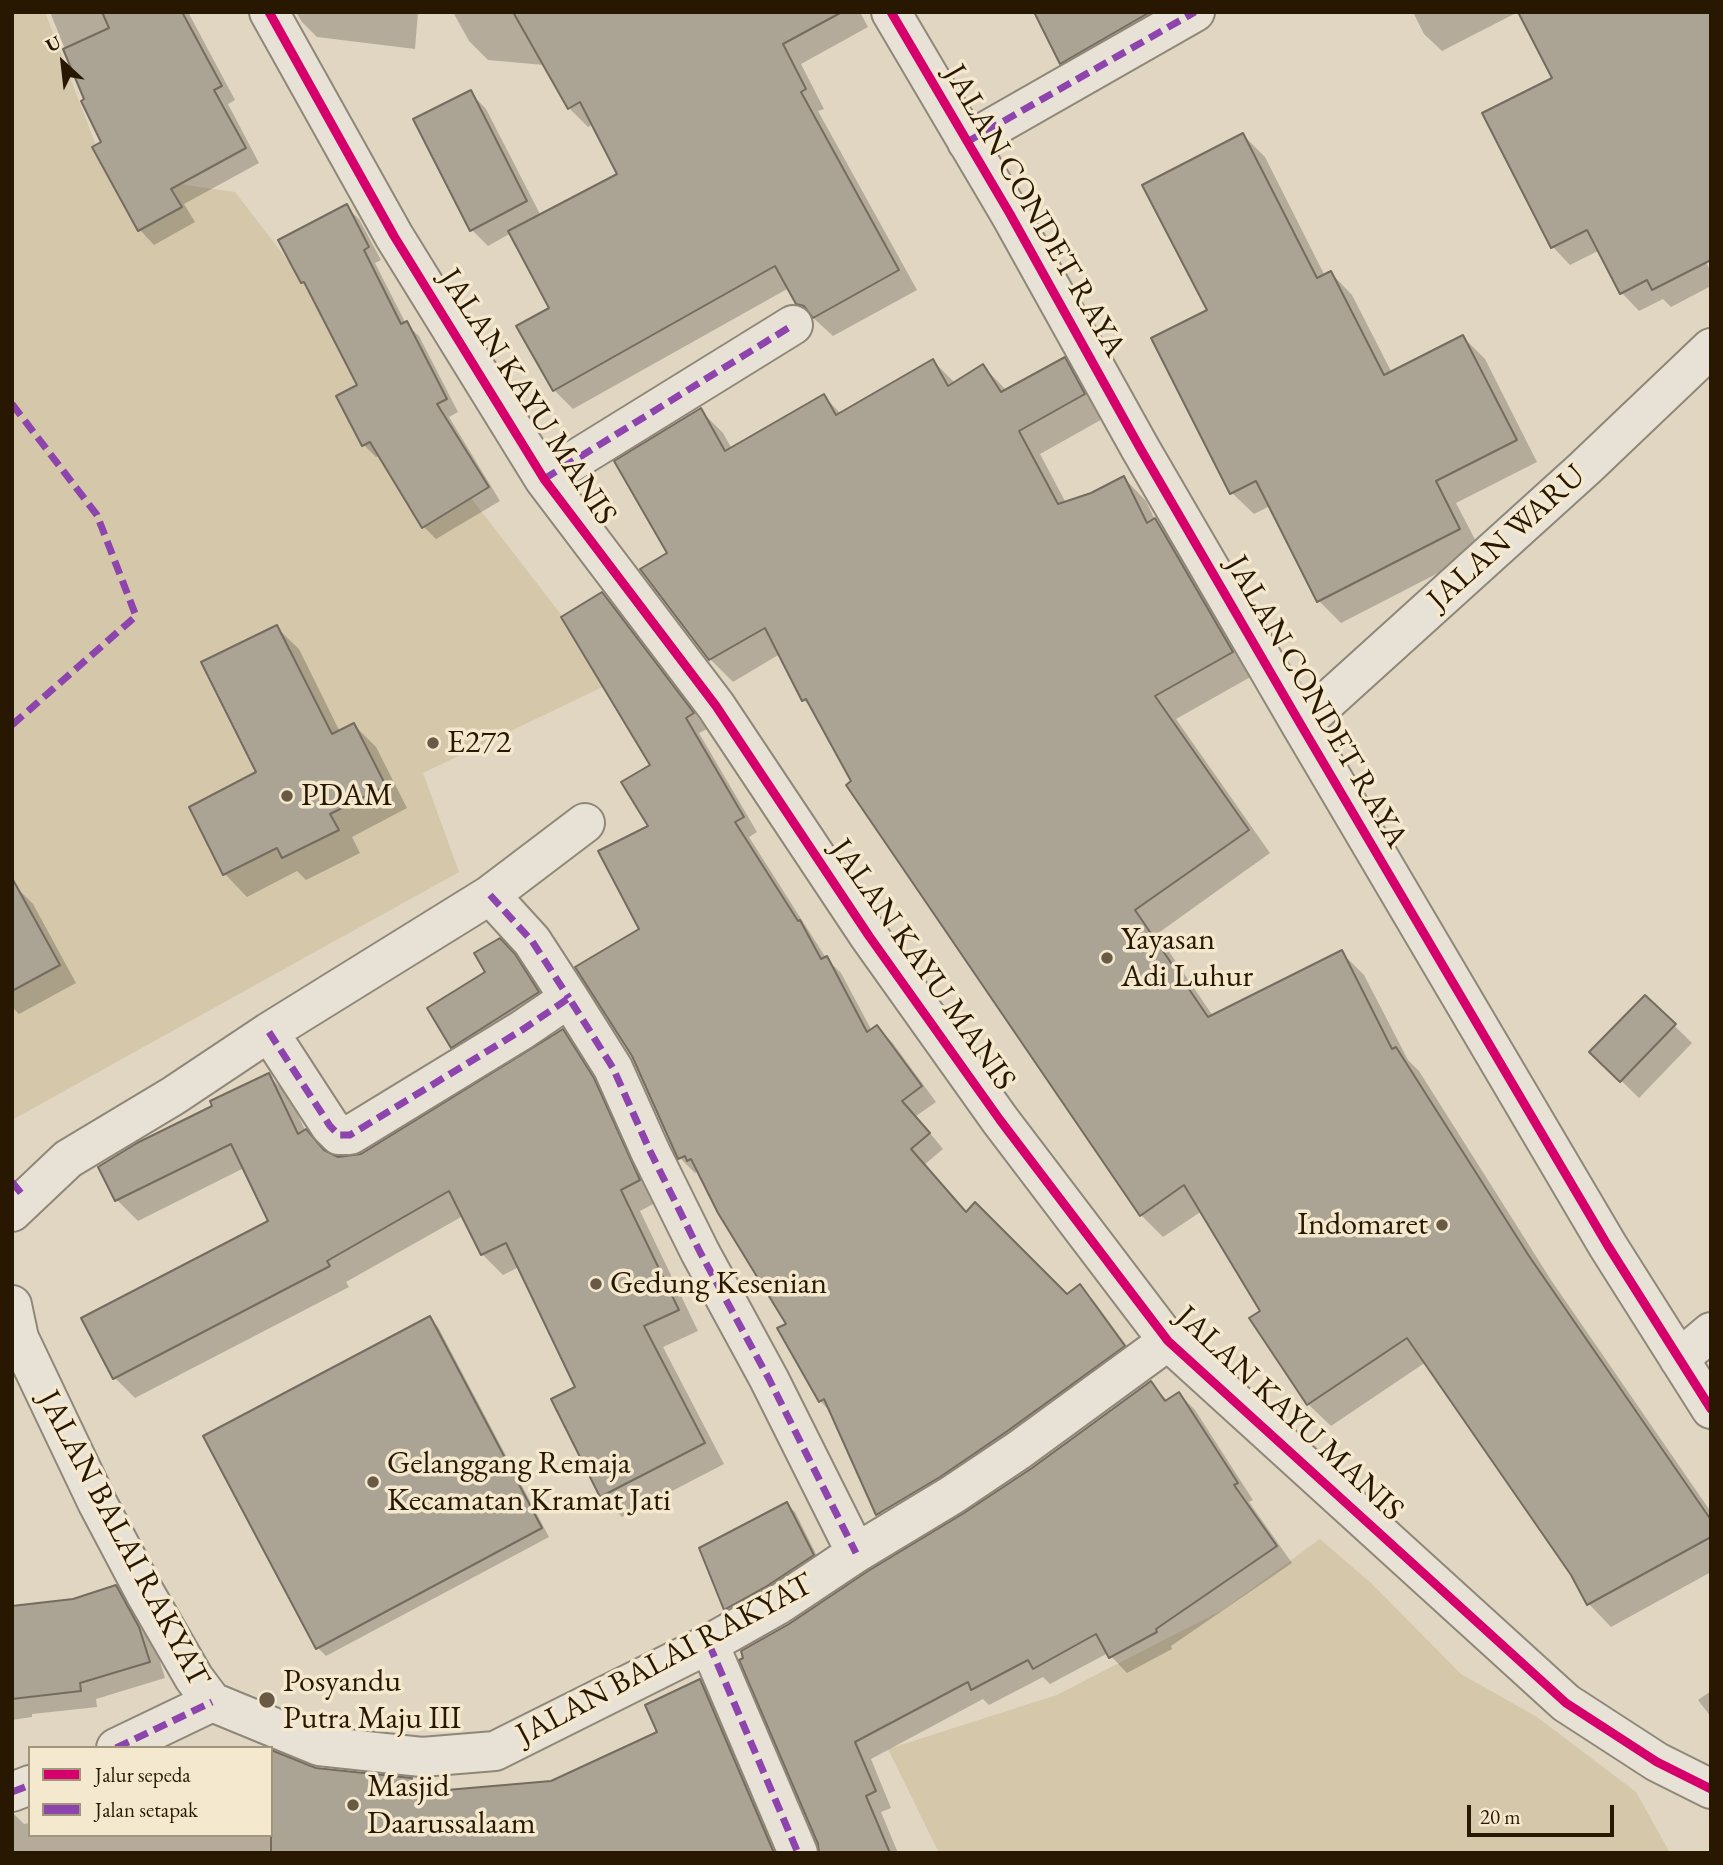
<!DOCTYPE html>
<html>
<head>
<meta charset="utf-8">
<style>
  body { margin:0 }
  #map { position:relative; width:1723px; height:1865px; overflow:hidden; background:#e1d6c1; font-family:"EB Garamond",serif }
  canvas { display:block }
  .frame { position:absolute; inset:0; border:14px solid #281802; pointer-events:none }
  .legend { position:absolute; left:28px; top:1746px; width:245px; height:91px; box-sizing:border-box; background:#f4e8ce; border:2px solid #a2957c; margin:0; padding:9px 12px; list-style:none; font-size:21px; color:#281802 }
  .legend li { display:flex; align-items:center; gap:14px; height:35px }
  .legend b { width:35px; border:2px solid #a2957c }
  .north { position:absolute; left:28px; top:28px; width:70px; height:70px; -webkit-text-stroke:5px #f4e8ce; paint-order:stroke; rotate:333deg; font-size:19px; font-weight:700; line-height:28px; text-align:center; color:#281802 }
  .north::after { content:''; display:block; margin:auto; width:24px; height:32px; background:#281802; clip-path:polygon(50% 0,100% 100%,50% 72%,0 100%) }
  .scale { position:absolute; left:1467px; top:1805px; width:147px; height:32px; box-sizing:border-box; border:4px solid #281802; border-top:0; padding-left:9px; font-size:21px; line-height:24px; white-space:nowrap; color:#281802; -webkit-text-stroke:5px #f4e8ce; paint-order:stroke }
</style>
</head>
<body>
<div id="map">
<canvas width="1723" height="1865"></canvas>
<div class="frame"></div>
<ul class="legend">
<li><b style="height:9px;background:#d6006c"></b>Jalur sepeda</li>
<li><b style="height:9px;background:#8e44ad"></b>Jalan setapak</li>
</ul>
<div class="north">U</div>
<div class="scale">20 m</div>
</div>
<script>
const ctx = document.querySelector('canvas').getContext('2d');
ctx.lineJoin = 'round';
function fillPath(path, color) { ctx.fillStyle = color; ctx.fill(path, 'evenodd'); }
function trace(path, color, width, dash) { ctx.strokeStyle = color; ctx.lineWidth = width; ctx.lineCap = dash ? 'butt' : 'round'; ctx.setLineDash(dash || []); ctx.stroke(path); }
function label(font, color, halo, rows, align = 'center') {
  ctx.font = font + ' "EB Garamond",serif'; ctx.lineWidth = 7; ctx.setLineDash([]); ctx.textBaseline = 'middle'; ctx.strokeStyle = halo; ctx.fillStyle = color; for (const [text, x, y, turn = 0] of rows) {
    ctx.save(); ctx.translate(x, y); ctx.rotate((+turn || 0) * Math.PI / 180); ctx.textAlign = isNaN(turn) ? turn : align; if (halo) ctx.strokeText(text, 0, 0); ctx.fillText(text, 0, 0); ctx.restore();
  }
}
const green = new Path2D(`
  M 12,12 L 45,12 L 107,174 L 235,192 L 613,682 L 423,773 L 459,872 L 12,1120 Z
  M 1320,1539 L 1371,1583 L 1461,1674 L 1537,1717 L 1636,1792 L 1670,1853 L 939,1853 L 888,1749 L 1057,1695 L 1224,1609 Z`);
const shadow = new Path2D(`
  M 50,12 L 188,12 L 235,100 L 228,104 L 259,163 L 184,204 L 195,222 L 154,245 L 140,230 L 94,148 L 103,143 Z
  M 296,12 L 418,12 L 415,49 L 317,37 L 302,22 Z
  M 453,12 L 860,12 L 868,27 L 801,64 L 824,109 L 818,111 L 917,290 L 833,336 L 797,303 L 789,288 L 573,409 L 554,390 L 552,309 L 511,233 L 488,246 L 472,230 L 470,92 L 486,109 L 541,216 L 619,174 L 593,124 L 588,127 L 569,108 L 544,65 L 488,60 L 469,41 Z
  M 1036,12 L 1168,12 L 1086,87 L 1062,63 Z
  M 1413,12 L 1518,12 L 1442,51 L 1424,34 Z
  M 1485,114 L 1685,220 L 1711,272 L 1711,286 L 1671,307 L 1663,299 L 1639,311 L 1622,293 L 1600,250 L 1570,265 L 1553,247 Z
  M 1243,135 L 1265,157 L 1325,276 L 1331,273 L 1352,295 L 1392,373 L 1463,337 L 1485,359 L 1537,462 L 1456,503 L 1481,551 L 1341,623 L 1319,601 L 1270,506 L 1254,514 L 1232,493 L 1209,311 Z
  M 346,207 L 359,219 L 381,260 L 375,263 L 406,324 L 419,336 L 458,412 L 449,417 L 500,501 L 436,539 L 424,527 L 381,455 L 376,457 L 364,445 L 359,386 L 310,289 L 303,282 Z
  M 1064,359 L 1087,382 L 1106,417 L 1040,454 L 1066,503 L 1092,494 L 1124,478 L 1146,501 L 1156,522 L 1178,543 L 1254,675 L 1176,719 L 1270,853 L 1157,934 L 1213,1016 L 1341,952 L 1364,975 L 1408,1060 L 1419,1071 L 1551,1280 L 1711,1512 L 1711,1572 L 1611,1627 L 1589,1604 L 1573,1574 L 1426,1362 L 1331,1426 L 1308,1404 L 1262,1312 L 1202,1211 L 1163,1237 L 1141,1215 L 854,782 L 813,709 L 804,700 L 780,654 L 733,682 L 710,659 L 642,570 L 669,554 L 700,410 L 723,433 L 732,449 L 824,396 L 841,414 L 933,361 L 955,383 L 983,366 L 1007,391 Z
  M 602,594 L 617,609 L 707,729 L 699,733 L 757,832 L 749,837 L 826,958 L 841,973 L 872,1031 L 877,1027 L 892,1042 L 936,1102 L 916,1116 L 943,1149 L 924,1165 L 967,1213 L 1067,1296 L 1080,1287 L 1094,1301 L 1138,1361 L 892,1529 L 878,1514 L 832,1413 L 820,1401 L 788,1324 L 699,1170 L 695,1173 L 680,1158 L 641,929 L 651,826 L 652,766 ZM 947,1471 L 949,1474 L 881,1514 L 881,1510 Z
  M 276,627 L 299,649 L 340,732 L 354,725 L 376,747 L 407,808 L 352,837 L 360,853 L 306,880 L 297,871 L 247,897 L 225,874 L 259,773 Z
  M 16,887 L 33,904 L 76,983 L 19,1014 L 12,1007 L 12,889 Z
  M 500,940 L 523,965 L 546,1001 L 461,1055 L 452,1047 L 488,972 Z
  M 1645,997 L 1692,1043 L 1639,1098 L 1592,1052 Z
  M 562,1031 L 583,1052 L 614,1101 L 659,1201 L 640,1211 L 698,1331 L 663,1347 L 724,1464 L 622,1517 L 601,1496 L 578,1387 L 519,1267 L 503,1275 L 482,1254 L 463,1216 L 346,1282 L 349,1287 L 135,1398 L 114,1377 L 270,1222 L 244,1168 L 138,1221 L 117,1200 L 215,1107 L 268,1075 L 289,1096 L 306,1132 L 328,1154 L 338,1158 L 361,1156 Z
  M 430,1318 L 438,1327 L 549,1537 L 326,1656 L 318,1648 Z
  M 1150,1383 L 1168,1401 L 1179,1394 L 1195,1410 L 1253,1500 L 1249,1502 L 1292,1563 L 1171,1646 L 1172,1649 L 1127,1673 L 1108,1653 L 1050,1684 L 1043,1677 L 989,1705 L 983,1699 L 871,1759 L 891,1808 L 881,1812 L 898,1853 L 821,1853 L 790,1625 L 1033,1469 Z
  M 786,1504 L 795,1512 L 821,1564 L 734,1617 L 726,1609 L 702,1549 Z
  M 116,1587 L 132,1604 L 155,1645 L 165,1678 L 96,1699 L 97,1707 L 32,1714 L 32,1717 L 12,1720 L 12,1607 L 73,1601 Z
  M 700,1681 L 716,1697 L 782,1853 L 12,1853 L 12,1815 L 15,1815 L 24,1824 L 30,1823 L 30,1835 L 271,1835 L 316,1769 L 411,1780 L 425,1794 L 552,1783 L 660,1733 Z
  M 1711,1691 L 1711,1717 L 1698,1700 Z`);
const building = new Path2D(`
  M 102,12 L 182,12 L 222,86 L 214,90 L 246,148 L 171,189 L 182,207 L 138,231 L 92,147 L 101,142 L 81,101 L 84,99 L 63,49 L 109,28 Z
  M 513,12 L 842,12 L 783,44 L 806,89 L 801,92 L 899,270 L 813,318 L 804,306 L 796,304 L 775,266 L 553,391 L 516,326 L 549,308 L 508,231 L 617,174 L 580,102 L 568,109 Z
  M 1034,12 L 1150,12 L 1060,64 Z
  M 1518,12 L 1711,12 L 1711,260 L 1652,290 L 1647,280 L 1620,294 L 1587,230 L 1551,248 L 1482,113 L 1552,78 Z
  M 471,90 L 527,201 L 470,231 L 413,119 Z
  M 1243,133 L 1317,278 L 1331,271 L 1384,375 L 1463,335 L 1517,440 L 1436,481 L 1460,529 L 1317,602 L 1256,481 L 1230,494 L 1151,338 L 1207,310 L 1142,185 Z
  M 347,204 L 369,247 L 364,250 L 401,324 L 407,321 L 447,399 L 437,404 L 489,487 L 422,528 L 370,442 L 362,446 L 336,396 L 357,385 L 304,282 L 301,283 L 278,240 Z
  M 1065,357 L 1085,394 L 1019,431 L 1058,504 L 1091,493 L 1124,476 L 1147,523 L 1155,518 L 1233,652 L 1155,696 L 1249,830 L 1135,910 L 1208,1017 L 1342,950 L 1392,1049 L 1396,1047 L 1529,1256 L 1711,1520 L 1711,1537 L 1587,1605 L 1571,1575 L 1407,1338 L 1307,1405 L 1249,1318 L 1260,1311 L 1184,1185 L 1140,1216 L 846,785 L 851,781 L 806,699 L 802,701 L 765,628 L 709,660 L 640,569 L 667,553 L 614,461 L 701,408 L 725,451 L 824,394 L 836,415 L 933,359 L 948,386 L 983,364 L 1001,392 Z
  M 602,592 L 694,713 L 686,718 L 744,817 L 735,822 L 798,921 L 800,920 L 821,959 L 827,956 L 867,1032 L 877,1025 L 922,1086 L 902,1101 L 930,1133 L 911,1149 L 966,1212 L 975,1202 L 1067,1294 L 1080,1284 L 1125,1346 L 1006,1432 L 940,1477 L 876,1515 L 824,1399 L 819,1402 L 777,1328 L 786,1324 L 718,1213 L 691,1159 L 687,1161 L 685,1156 L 678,1159 L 632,1056 L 575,967 L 639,929 L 598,851 L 648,826 L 621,782 L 650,765 L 561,617 Z
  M 277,625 L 332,734 L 354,723 L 386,786 L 330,814 L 339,830 L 282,858 L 277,848 L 223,875 L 189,807 L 256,772 L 201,662 Z
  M 12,878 L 60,965 L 12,991 Z
  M 500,938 L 515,954 L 539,992 L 451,1048 L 427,1008 L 485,972 L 474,953 Z
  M 1645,995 L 1676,1024 L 1620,1082 L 1589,1052 Z
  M 563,1029 L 594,1078 L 640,1180 L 621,1190 L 679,1310 L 644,1326 L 705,1443 L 600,1497 L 551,1399 L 575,1387 L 506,1243 L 481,1255 L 449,1191 L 327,1261 L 330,1266 L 113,1379 L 81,1318 L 268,1221 L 231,1144 L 115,1201 L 98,1167 L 137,1143 L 212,1106 L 210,1101 L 269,1073 L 298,1134 L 306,1129 L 324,1150 L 338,1157 L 361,1154 Z
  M 430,1316 L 542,1528 L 316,1649 L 203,1436 Z
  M 1151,1381 L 1165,1401 L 1179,1392 L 1238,1483 L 1234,1485 L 1277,1546 L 1156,1629 L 1157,1632 L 1109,1658 L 1096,1634 L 1033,1669 L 1028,1660 L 971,1690 L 968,1682 L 855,1742 L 876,1791 L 866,1796 L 890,1853 L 819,1853 L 818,1844 L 739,1660 L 743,1658 L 741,1651 L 789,1624 L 868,1571 L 964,1513 L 1032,1468 Z
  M 787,1502 L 814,1555 L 767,1586 L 724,1610 L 699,1548 Z
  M 116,1585 L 139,1627 L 150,1662 L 80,1683 L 81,1691 L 12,1699 L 12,1606 L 73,1599 Z
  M 700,1679 L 774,1853 L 271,1853 L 271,1750 L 316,1768 L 412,1778 L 412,1793 L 551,1781 L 657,1732 L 645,1705 Z`);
const minor = new Path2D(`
  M 269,12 L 394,236 L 544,479 L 716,706 L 869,936 L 1000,1120 L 1168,1341 L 1566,1703 L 1657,1762 L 1711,1789
  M 891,12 L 1010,214 L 1140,448 L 1301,725 L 1608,1246 L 1711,1409
  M 967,142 L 1195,12
  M 544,479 L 793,325
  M 1301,725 L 1585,468 L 1711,348
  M 490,895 L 532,941 L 569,998
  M 269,1032 L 330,1126 L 339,1135 L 350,1135 L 522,1030 L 569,998 L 613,1068 L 650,1151 L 700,1252 L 769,1379 L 856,1553
  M 12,1212 L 68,1159 L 173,1096 L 269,1032 L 490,895 L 585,823
  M 12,1305 L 19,1338 L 98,1504 L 145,1593 L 194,1678 L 212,1702 L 319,1746 L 422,1757 L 495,1751 L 709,1644 L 778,1605 L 856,1553 L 952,1495 L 1019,1450 L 1168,1341
  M 1679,1359 L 1711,1332
  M 709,1644 L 798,1853
  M 116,1748 L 212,1702
  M 12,1792 L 30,1785`);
const quiet = new Path2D(`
  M 967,142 L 1195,12
  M 12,404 L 97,515 L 136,616 L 12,725
  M 544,479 L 793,325
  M 490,895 L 532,941 L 569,998
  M 269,1032 L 330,1126 L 339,1135 L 350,1135 L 522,1030 L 569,998 L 613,1068 L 650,1151 L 700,1252 L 769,1379 L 856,1553
  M 12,1182 L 25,1198
  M 709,1644 L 798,1853
  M 116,1748 L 212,1702
  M 12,1792 L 30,1785`);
const cycleway = new Path2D(`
  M 269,12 L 394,236 L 544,479 L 716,706 L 869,936 L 1000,1120 L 1168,1341 L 1566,1703 L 1657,1762 L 1711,1789
  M 891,12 L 1010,214 L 1140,448 L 1301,725 L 1608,1246 L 1711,1409`);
const markers = [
  [433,743,7,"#695a45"],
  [287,796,7,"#695a45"],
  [1107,958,7,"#695a45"],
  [1442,1225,7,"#695a45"],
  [596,1284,7,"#695a45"],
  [373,1482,7,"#695a45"],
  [267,1700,9,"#695a45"],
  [353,1805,7,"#695a45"]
];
const streetNames = [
  ["JALAN CONDET RAYA",1034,211,60],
  ["JALAN KAYU MANIS",527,397,57],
  ["JALAN WARU",1507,538,-42],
  ["JALAN CONDET RAYA",1316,702,60],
  ["JALAN KAYU MANIS",922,965,55],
  ["JALAN KAYU MANIS",1289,1414,43],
  ["JALAN BALAI RAKYAT",123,1539,62],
  ["JALAN BALAI RAKYAT",665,1660,-28]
];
const poiNames = [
  ["E272",447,743],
  ["PDAM",301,796],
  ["Yayasan",1121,940],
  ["Adi Luhur",1121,977],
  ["Indomaret",1428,1225,"right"],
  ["Gedung Kesenian",610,1284],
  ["Gelanggang Remaja",387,1464],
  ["Kecamatan Kramat Jati",387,1501],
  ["Posyandu",283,1682],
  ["Putra Maju III",283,1719],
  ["Masjid",367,1787],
  ["Daarussalaam",367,1824]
];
fillPath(green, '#d5c7a9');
fillPath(shadow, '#0003');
fillPath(building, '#aba394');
trace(building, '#756c5f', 2);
trace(minor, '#8f8778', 42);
trace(minor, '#e7e1d6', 38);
trace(quiet, '#8e44ad', 7, [14, 7]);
trace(cycleway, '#d6006c', 9);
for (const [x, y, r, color] of markers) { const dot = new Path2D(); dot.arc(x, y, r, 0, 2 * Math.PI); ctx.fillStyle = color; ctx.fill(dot); trace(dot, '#f4e8ce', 2.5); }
label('32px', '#281802', '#f4e8ce', streetNames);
label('32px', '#281802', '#f4e8ce', poiNames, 'left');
</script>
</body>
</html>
